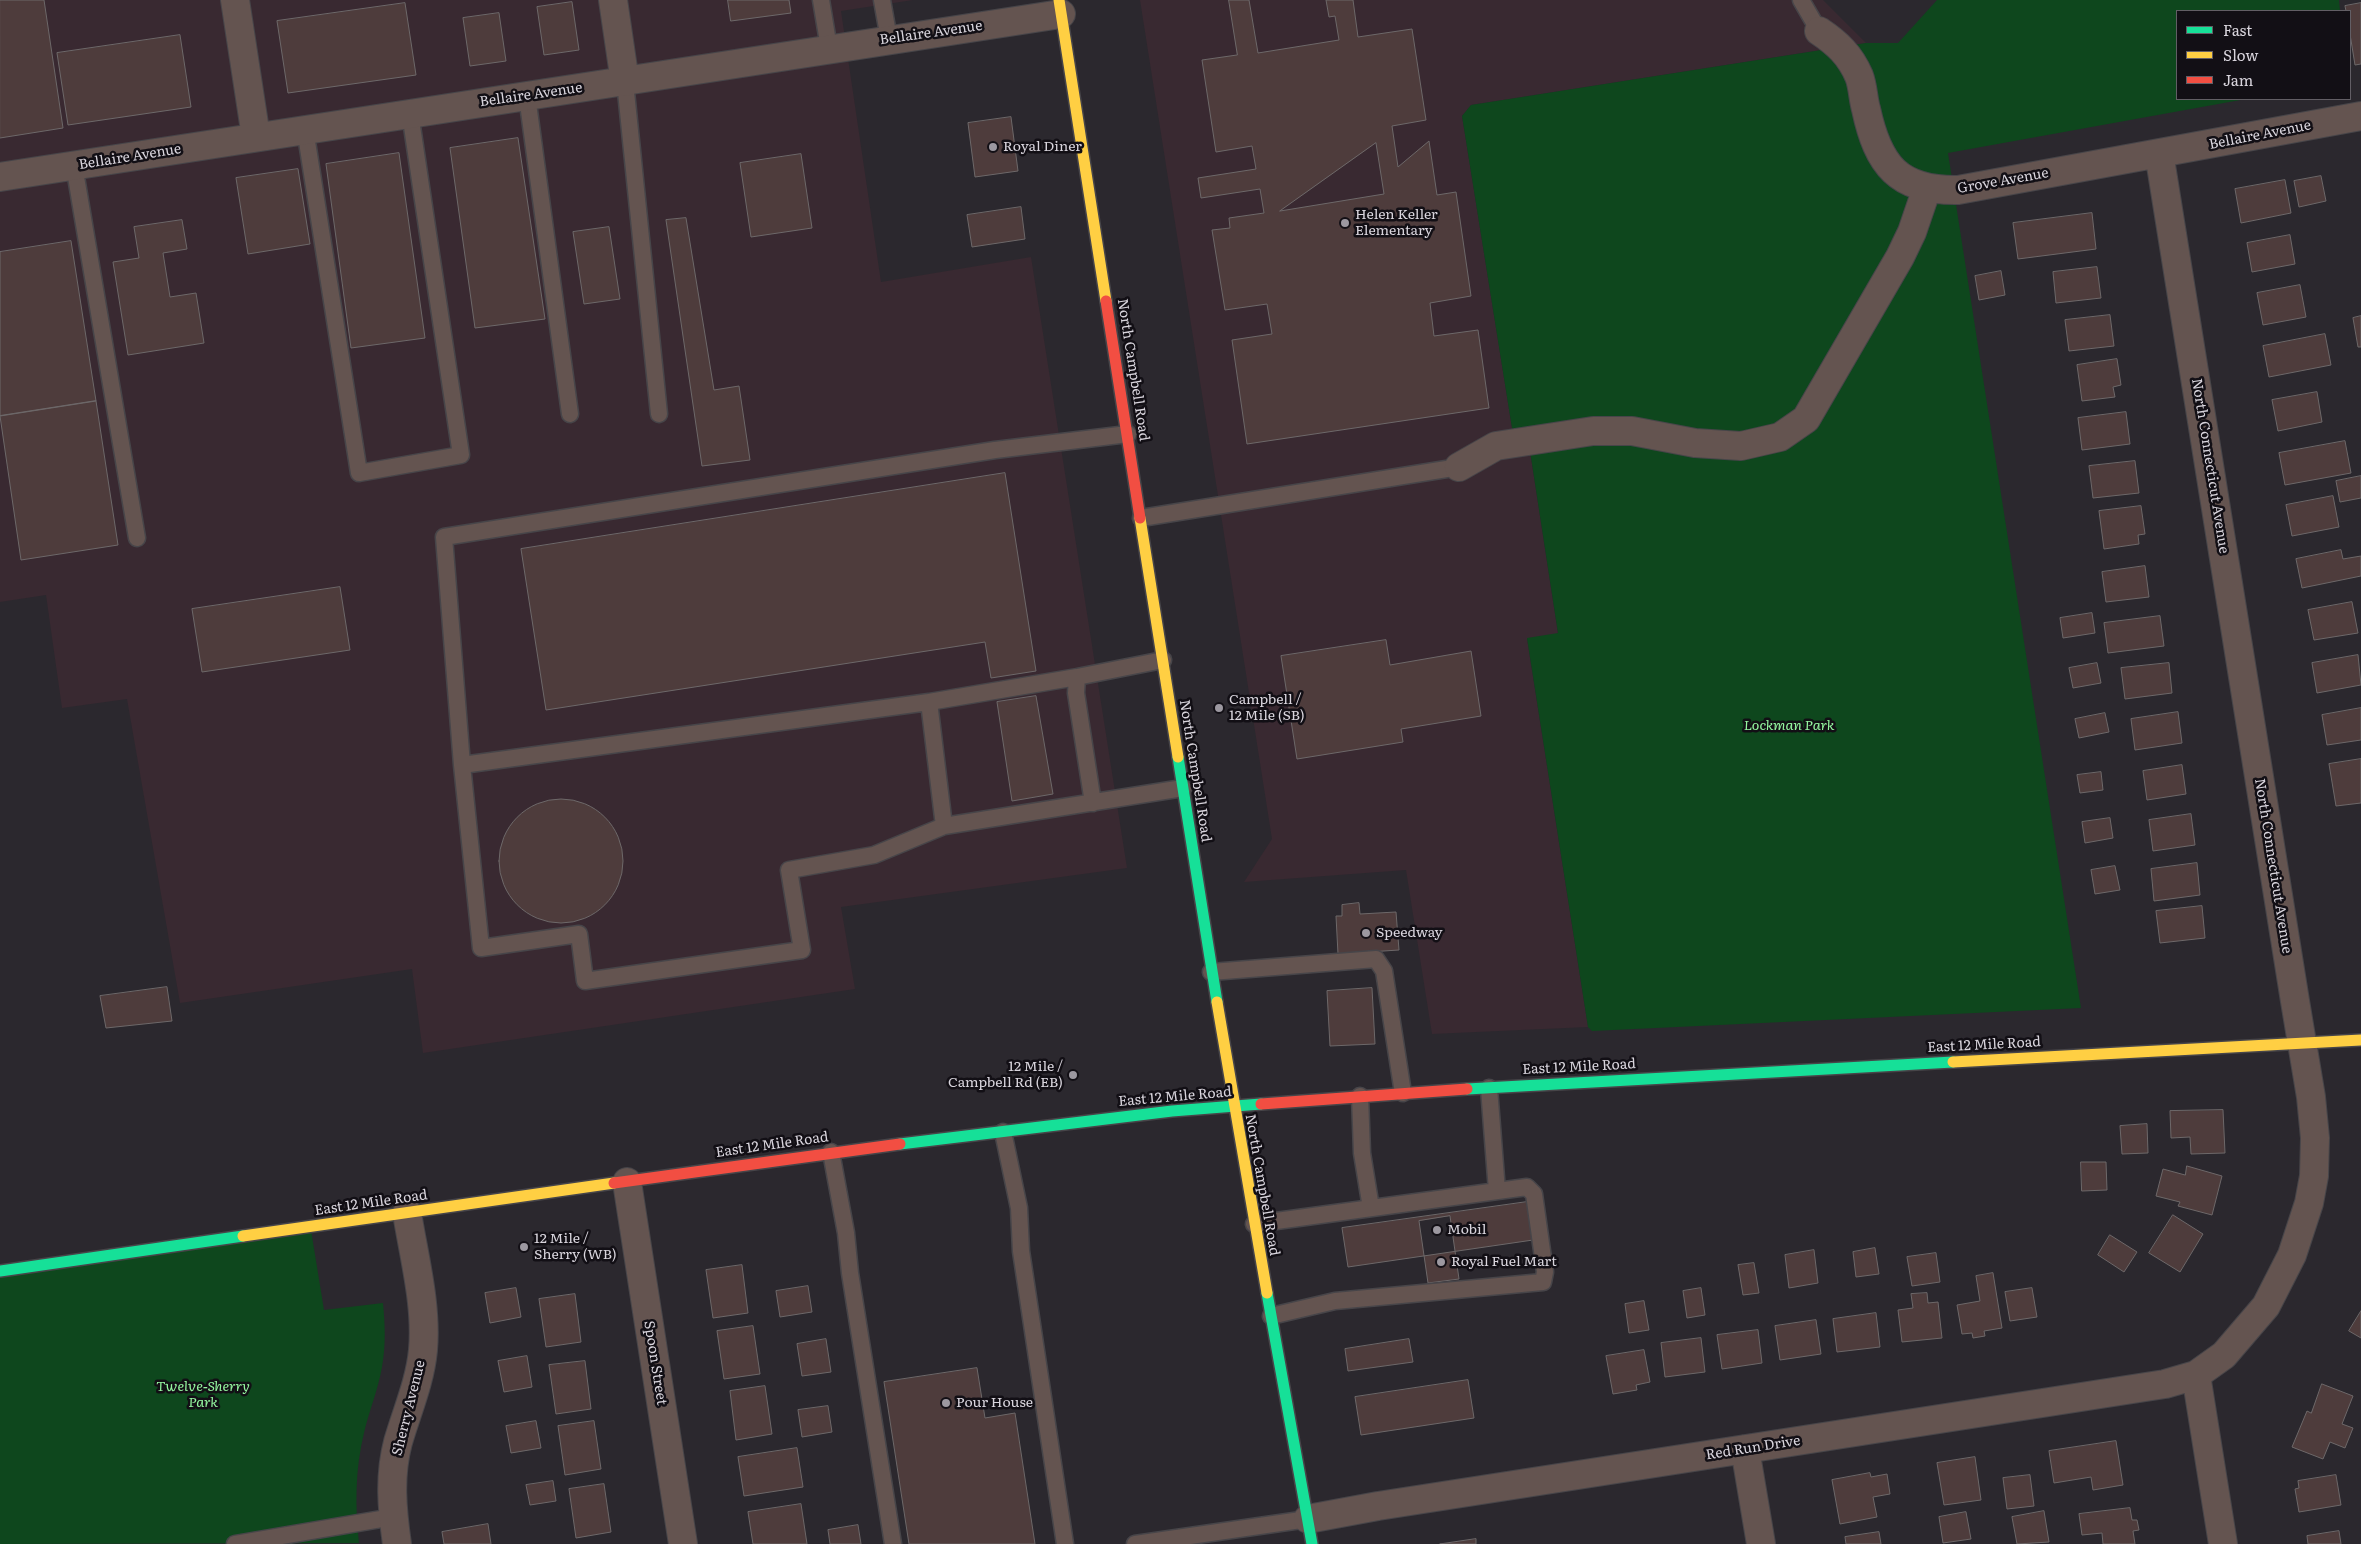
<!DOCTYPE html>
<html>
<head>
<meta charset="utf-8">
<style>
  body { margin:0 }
  #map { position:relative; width:2361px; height:1544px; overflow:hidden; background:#2b282e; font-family:Literata,serif }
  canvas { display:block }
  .legend { position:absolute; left:2176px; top:10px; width:175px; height:90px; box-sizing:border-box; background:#120f15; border:1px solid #625e65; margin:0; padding:6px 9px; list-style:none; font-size:15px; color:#d9d5dd }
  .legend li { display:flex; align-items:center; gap:10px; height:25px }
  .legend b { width:25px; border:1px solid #625e65 }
</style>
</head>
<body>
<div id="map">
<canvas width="2361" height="1544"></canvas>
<ul class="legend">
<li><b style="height:6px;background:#16e098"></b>Fast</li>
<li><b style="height:6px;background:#ffcf43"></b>Slow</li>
<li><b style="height:6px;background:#f24e42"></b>Jam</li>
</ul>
</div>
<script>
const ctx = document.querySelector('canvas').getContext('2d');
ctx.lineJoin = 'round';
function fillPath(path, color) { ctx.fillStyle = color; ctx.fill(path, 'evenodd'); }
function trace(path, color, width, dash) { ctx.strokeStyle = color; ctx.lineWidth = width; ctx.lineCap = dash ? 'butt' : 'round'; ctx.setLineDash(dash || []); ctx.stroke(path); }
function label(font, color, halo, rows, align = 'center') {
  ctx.font = font + ' Literata,serif'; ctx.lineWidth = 5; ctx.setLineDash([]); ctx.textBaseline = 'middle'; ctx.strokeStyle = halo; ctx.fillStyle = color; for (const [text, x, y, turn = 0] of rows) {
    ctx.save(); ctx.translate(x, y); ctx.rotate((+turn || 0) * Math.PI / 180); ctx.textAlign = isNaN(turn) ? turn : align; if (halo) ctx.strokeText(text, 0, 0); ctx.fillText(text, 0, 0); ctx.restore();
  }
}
const industrial = new Path2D(`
  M 0,0 L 913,0 L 841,11 L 881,282 L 1031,257 L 1127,868 L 841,907 L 855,989 L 423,1053 L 412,969 L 180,1003 L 127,699 L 62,708 L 46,595 L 0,602 Z
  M 1140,0 L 1823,0 L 1866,43 L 1471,105 L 1462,116 L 1512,428 L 1530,451 L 1558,634 L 1527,639 L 1588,1027 L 1432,1034 L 1406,870 L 1244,882 L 1272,839 Z`);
const green = new Path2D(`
  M 1937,0 L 2339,0 L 2340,11 L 2177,11 L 2177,99 L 2246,99 L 1948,153 L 2081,1008 L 1592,1031 L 1588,1027 L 1527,638 L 1558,633 L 1530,451 L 1512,428 L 1462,116 L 1471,105 L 1866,43 L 1898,43 Z
  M 311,1230 L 324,1310 L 383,1303 C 385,1324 386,1345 382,1367 C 378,1390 369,1411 364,1433 C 355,1470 355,1506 359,1543 L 0,1544 L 0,1275 Z`);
const building = new Path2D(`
  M 0,0 L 44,0 L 63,128 L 0,138 Z
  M 728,0 L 789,0 L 791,13 L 731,21 Z
  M 1229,0 L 1249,0 L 1258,53 L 1339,40 L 1335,16 L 1329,17 L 1326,0 L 1353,0 L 1358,37 L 1412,29 L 1426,120 L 1392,126 L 1398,167 L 1429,141 L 1437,195 L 1456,192 L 1471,296 L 1430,303 L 1434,336 L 1478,330 L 1489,408 L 1247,444 L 1232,340 L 1272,334 L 1267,304 L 1225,310 L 1212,230 L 1230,228 L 1229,218 L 1264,213 L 1260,189 L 1201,198 L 1198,178 L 1256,169 L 1252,146 L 1216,152 L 1202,60 L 1237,55 ZM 1376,143 L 1384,194 L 1280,211 Z
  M 572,2 L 579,50 L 544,55 L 537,7 Z
  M 405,3 L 416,75 L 288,93 L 277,21 Z
  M 2361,3 L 2361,64 L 2355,65 L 2350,34 L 2350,11 L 2346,11 L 2345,6 Z
  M 499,13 L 506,61 L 470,66 L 463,18 Z
  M 180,35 L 191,107 L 68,125 L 57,53 Z
  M 1011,117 L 1018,171 L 975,177 L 968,123 Z
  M 518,138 L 545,319 L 475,328 L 450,148 Z
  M 399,153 L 425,338 L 351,348 L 326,164 Z
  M 801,154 L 812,228 L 751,237 L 740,163 Z
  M 298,169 L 310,244 L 248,254 L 236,178 Z
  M 2321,176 L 2326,201 L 2299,207 L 2294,181 Z
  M 2285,180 L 2291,213 L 2241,223 L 2235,189 Z
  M 1021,207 L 1025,239 L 972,247 L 967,215 Z
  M 2092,213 L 2096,249 L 2018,259 L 2013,223 Z
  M 686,218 L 714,390 L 739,386 L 750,460 L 702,466 L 666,220 Z
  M 182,220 L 187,249 L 163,253 L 170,297 L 196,293 L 204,343 L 128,355 L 113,262 L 139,258 L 134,227 Z
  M 609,227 L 620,299 L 584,304 L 573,232 Z
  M 2290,235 L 2295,264 L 2252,272 L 2247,243 Z
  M 71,241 L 96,401 L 0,416 L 0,252 Z
  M 2097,267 L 2101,298 L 2056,303 L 2053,272 Z
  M 2001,271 L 2005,295 L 1979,300 L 1975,276 Z
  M 2300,285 L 2306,317 L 2263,325 L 2257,293 Z
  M 2110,315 L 2114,346 L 2069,351 L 2065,320 Z
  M 2361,316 L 2361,347 L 2358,347 L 2353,318 Z
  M 2325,334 L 2331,365 L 2269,377 L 2263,346 Z
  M 2117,359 L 2121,385 L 2113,387 L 2115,397 L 2082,401 L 2077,365 Z
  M 2317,392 L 2322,422 L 2278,431 L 2272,400 Z
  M 96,401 L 118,545 L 21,560 L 0,416 Z
  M 2126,412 L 2130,444 L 2082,450 L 2078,418 Z
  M 2345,441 L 2351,473 L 2285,485 L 2279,453 Z
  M 2135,461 L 2139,493 L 2093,498 L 2089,466 Z
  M 1005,473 L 1036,671 L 991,678 L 985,642 L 546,710 L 521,549 Z
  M 2361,476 L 2361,498 L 2340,502 L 2336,481 Z
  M 2333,496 L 2339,527 L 2292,536 L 2286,505 Z
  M 2141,506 L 2145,534 L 2138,535 L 2139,544 L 2104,549 L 2099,511 Z
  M 2341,550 L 2343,559 L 2361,556 L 2361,576 L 2302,588 L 2296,559 Z
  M 2145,566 L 2149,597 L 2106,602 L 2102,572 Z
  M 340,587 L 350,650 L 202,672 L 192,609 Z
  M 2352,602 L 2358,633 L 2314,640 L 2308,610 Z
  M 2092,613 L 2095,633 L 2063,638 L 2060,618 Z
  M 2160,616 L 2164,646 L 2108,653 L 2104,623 Z
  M 1386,640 L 1390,665 L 1471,651 L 1481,716 L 1401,729 L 1403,742 L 1297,759 L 1281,656 Z
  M 2358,655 L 2361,685 L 2317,693 L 2312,663 Z
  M 2097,663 L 2101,683 L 2073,688 L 2069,668 Z
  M 2169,663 L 2172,693 L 2125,699 L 2121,668 Z
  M 1036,696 L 1053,794 L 1012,801 L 997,702 Z
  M 2361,708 L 2361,740 L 2327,745 L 2322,715 Z
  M 2178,712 L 2182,743 L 2135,750 L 2131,719 Z
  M 2105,713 L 2109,732 L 2079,738 L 2075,719 Z
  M 2361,759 L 2361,803 L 2336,806 L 2329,764 Z
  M 2182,765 L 2186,794 L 2147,800 L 2143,771 Z
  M 2101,772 L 2103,790 L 2080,793 L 2077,775 Z
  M499 861a62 62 0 1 1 124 0a62 62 0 1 1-124 0Z
  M 2191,814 L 2195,845 L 2153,851 L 2149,820 Z
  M 2110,818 L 2113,838 L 2085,843 L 2082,822 Z
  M 2197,863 L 2200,895 L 2154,901 L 2151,869 Z
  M 2115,866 L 2120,890 L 2095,894 L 2091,870 Z
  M 1359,903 L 1360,914 L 1396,912 L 1399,950 L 1338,954 L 1336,916 L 1342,916 L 1342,905 Z
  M 2202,906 L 2205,938 L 2160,943 L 2156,911 Z
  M 167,987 L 172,1021 L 106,1028 L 100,996 Z
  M 1372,988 L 1375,1044 L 1330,1046 L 1327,991 Z
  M 2223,1110 L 2225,1153 L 2191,1154 L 2190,1137 L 2171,1138 L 2170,1111 Z
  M 2147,1124 L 2148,1153 L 2122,1154 L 2120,1126 Z
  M 2081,1162 L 2106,1162 L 2107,1190 L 2082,1191 Z
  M 2187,1166 L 2222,1176 L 2212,1215 L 2178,1206 L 2180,1202 L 2156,1196 L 2163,1169 L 2185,1175 Z
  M 1527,1202 L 1533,1240 L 1348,1267 L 1342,1228 Z
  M 2173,1215 L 2203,1234 L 2180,1272 L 2149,1253 Z
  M 1450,1216 L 1459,1279 L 1428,1283 L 1419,1221 Z
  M 2110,1235 L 2137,1252 L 2124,1272 L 2098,1255 Z
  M 1875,1248 L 1879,1274 L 1856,1277 L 1853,1252 Z
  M 1814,1250 L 1818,1283 L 1789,1288 L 1785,1255 Z
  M 1936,1253 L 1940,1282 L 1912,1286 L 1907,1257 Z
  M 1754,1263 L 1759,1293 L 1743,1295 L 1738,1265 Z
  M 742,1265 L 748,1313 L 713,1318 L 706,1270 Z
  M 1993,1273 L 2002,1328 L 1984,1331 L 1985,1336 L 1973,1338 L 1972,1333 L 1962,1334 L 1957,1305 L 1980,1301 L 1976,1276 Z
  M 808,1286 L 812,1312 L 780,1317 L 776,1291 Z
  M 516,1288 L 521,1317 L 490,1323 L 485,1293 Z
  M 1701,1288 L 1705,1315 L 1687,1318 L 1683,1291 Z
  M 2032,1288 L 2037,1317 L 2010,1321 L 2005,1292 Z
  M 1927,1293 L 1928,1303 L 1938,1302 L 1942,1338 L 1902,1342 L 1898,1310 L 1913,1308 L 1911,1294 Z
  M 575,1294 L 581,1342 L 546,1347 L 539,1299 Z
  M 1644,1301 L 1649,1330 L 1629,1333 L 1625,1304 Z
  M 2361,1311 L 2361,1338 L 2349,1331 Z
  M 1876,1313 L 1880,1347 L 1837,1352 L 1833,1319 Z
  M 1816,1320 L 1821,1354 L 1780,1360 L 1775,1326 Z
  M 753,1326 L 760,1374 L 724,1379 L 717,1331 Z
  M 1758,1330 L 1762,1363 L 1722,1369 L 1717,1335 Z
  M 1701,1338 L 1705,1372 L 1665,1377 L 1661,1343 Z
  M 826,1339 L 831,1372 L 802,1376 L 797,1344 Z
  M 1409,1339 L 1413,1362 L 1348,1371 L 1345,1349 Z
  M 1644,1350 L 1650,1382 L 1636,1385 L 1637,1390 L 1613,1394 L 1606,1356 Z
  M 527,1356 L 532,1387 L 504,1392 L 498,1361 Z
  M 585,1361 L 591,1409 L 556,1414 L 549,1365 Z
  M 977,1368 L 985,1418 L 1015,1413 L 1035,1544 L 909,1544 L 884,1382 Z
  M 1468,1380 L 1474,1418 L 1361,1435 L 1355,1397 Z
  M 2322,1384 L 2353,1396 L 2342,1424 L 2353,1428 L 2345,1448 L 2330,1442 L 2323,1459 L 2292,1447 L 2307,1411 L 2311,1413 Z
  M 765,1386 L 772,1434 L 736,1440 L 730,1391 Z
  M 828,1406 L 832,1432 L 802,1437 L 798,1410 Z
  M 536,1421 L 541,1448 L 511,1453 L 506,1426 Z
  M 594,1421 L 601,1469 L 565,1475 L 558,1426 Z
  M 2116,1441 L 2123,1485 L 2093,1490 L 2091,1477 L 2054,1483 L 2049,1451 Z
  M 797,1448 L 803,1487 L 744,1496 L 738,1457 Z
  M 1975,1457 L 1981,1500 L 1944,1505 L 1937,1463 Z
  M 1870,1473 L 1871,1477 L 1887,1474 L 1890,1494 L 1873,1497 L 1877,1517 L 1840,1524 L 1832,1480 Z
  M 2030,1475 L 2034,1506 L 2007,1509 L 2003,1478 Z
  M 2336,1475 L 2341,1505 L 2299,1512 L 2295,1489 L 2299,1488 L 2298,1481 Z
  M 553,1481 L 556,1501 L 530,1505 L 526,1485 Z
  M 604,1484 L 611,1532 L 576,1538 L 569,1489 Z
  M 801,1504 L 807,1544 L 753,1544 L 748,1512 Z
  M 2130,1508 L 2132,1520 L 2137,1520 L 2139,1530 L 2133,1531 L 2135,1544 L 2103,1544 L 2102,1533 L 2082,1535 L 2079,1514 Z
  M 2044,1511 L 2049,1542 L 2017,1544 L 2012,1517 Z
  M 1966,1512 L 1971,1539 L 1943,1543 L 1939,1517 Z
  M 488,1524 L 491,1544 L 444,1544 L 442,1532 Z
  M 858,1525 L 861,1544 L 830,1544 L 828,1530 Z
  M 2339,1531 L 2341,1544 L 2308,1544 L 2307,1536 Z
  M 1879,1532 L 1881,1544 L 1846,1544 L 1845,1537 Z
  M 1476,1539 L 1476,1544 L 1440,1544 Z`);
const lane = new Path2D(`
  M 821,0 L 829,48
  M 882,0 L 889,39
  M 1801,0 L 1819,31
  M 625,82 L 659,414
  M 527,96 L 570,414
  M 305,129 L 359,473 L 461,455 L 410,113
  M 74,165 L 137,538
  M 1141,518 L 1459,467
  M 1163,660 L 1077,677 L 929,702 L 944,826 L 1183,788
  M 1077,677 L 1076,693 L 1093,803
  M 462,765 L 929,702
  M 944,826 L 874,855 L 789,870 L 802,950 L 585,981 L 579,934 L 481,948 L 462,765 L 444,537 L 995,450 L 1128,434
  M 1211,972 L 1376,959 L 1384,971 L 1403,1093
  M 1489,1088 L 1497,1191
  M 1360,1096 L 1362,1153 L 1371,1208
  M 1003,1132 L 1019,1208 L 1021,1251 L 1065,1544
  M 831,1152 L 846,1233 L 850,1273 L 893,1544
  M 1254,1224 L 1527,1187 L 1534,1194 L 1545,1272 L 1543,1282 L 1335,1301 L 1271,1316
  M 235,1544 L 393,1517
  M 1135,1544 L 1308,1519`);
const street = new Path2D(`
  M 235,0 L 256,137
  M 613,0 L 625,82
  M 1819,31 C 1837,43 1850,55 1859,76 C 1863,86 1863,99 1866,109 C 1878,165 1898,191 1958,190 L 2361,116
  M 2159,153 L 2295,1001 L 2311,1097 L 2315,1138 L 2314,1176 L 2309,1203 L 2292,1255 L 2266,1306 L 2224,1355 L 2196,1375 L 2223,1544
  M 0,177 L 1061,14
  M 1459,467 L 1496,446 L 1593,431 L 1632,431 L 1695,443 L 1741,446 L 1780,437 L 1806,419 L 1900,257 L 1912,232 L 1927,188
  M 627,1182 L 683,1544
  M 1745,1449 L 1761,1544
  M 1308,1519 L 1378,1506 L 2165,1384 L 2196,1375
  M 397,1544 C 392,1509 389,1476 398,1442 C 407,1411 420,1382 423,1350 C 427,1305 414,1257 407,1213`);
const fast = new Path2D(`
  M 1178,757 L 1217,1002
  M 1467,1089 L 1953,1062
  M 900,1144 L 1172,1111 L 1261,1104
  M 0,1271 L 243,1236
  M 1267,1293 L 1312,1544`);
const slow = new Path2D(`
  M 1059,0 L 1106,301
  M 1140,518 L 1178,757
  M 1217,1002 L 1267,1293
  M 1953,1062 L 2361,1040
  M 243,1236 L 614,1183`);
const jam = new Path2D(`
  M 1106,301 L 1140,518
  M 1261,1104 L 1467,1089
  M 614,1183 L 900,1144`);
const markers = [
  [993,147,5,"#9c98a0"],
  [1345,223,5,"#9c98a0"],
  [1219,708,5,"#9c98a0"],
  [1366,933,5,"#9c98a0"],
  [1073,1075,5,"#9c98a0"],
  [1437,1230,5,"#9c98a0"],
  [524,1247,5,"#9c98a0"],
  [1441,1262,5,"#9c98a0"],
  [946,1403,5,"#9c98a0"]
];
const streetNames = [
  ["Bellaire Avenue",931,33,-8],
  ["Bellaire Avenue",531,95,-8],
  ["Bellaire Avenue",2260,135,-11],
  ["Bellaire Avenue",130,157,-9],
  ["Grove Avenue",2003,181,-10],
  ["North Campbell Road",1133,370,81],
  ["North Connecticut Avenue",2210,466,81],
  ["North Campbell Road",1195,771,81],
  ["North Connecticut Avenue",2273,866,81],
  ["East 12 Mile Road",1984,1045,-3],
  ["East 12 Mile Road",1579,1067,-3],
  ["East 12 Mile Road",1175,1097,-5],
  ["East 12 Mile Road",772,1145,-8],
  ["North Campbell Road",1262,1185,80],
  ["East 12 Mile Road",371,1203,-8],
  ["Spoon Street",655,1363,81],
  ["Sherry Avenue",409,1408,-76],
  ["Red Run Drive",1753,1448,-9]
];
const poiNames = [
  ["Royal Diner",1003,147],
  ["Helen Keller",1355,215],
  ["Elementary",1355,231],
  ["Campbell /",1229,700],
  ["12 Mile (SB)",1229,716],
  ["Speedway",1376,933],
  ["12 Mile /",1063,1067,"right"],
  ["Campbell Rd (EB)",1063,1083,"right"],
  ["Mobil",1447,1230],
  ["12 Mile /",534,1239],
  ["Sherry (WB)",534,1255],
  ["Royal Fuel Mart",1451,1262],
  ["Pour House",956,1403]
];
const parkNames = [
  ["Lockman Park",1789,726],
  ["Twelve-Sherry",203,1387],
  ["Park",203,1403]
];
fillPath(industrial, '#392931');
fillPath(green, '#0e471d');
fillPath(building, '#4e3c3c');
trace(building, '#6d6869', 1);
trace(lane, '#474549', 19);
trace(street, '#474549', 30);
trace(fast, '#474549', 14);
trace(slow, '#474549', 14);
trace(jam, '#474549', 14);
trace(lane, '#645450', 16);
trace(street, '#645450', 28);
trace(fast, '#16e098', 11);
trace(slow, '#ffcf43', 11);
trace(jam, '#f24e42', 11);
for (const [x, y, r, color] of markers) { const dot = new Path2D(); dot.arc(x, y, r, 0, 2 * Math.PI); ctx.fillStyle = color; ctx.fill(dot); trace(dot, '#120f15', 2); }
label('14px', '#d9d5dd', '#120f15', streetNames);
label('14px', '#d9d5dd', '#120f15', poiNames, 'left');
label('italic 14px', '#95f7a0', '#120f15', parkNames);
</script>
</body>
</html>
